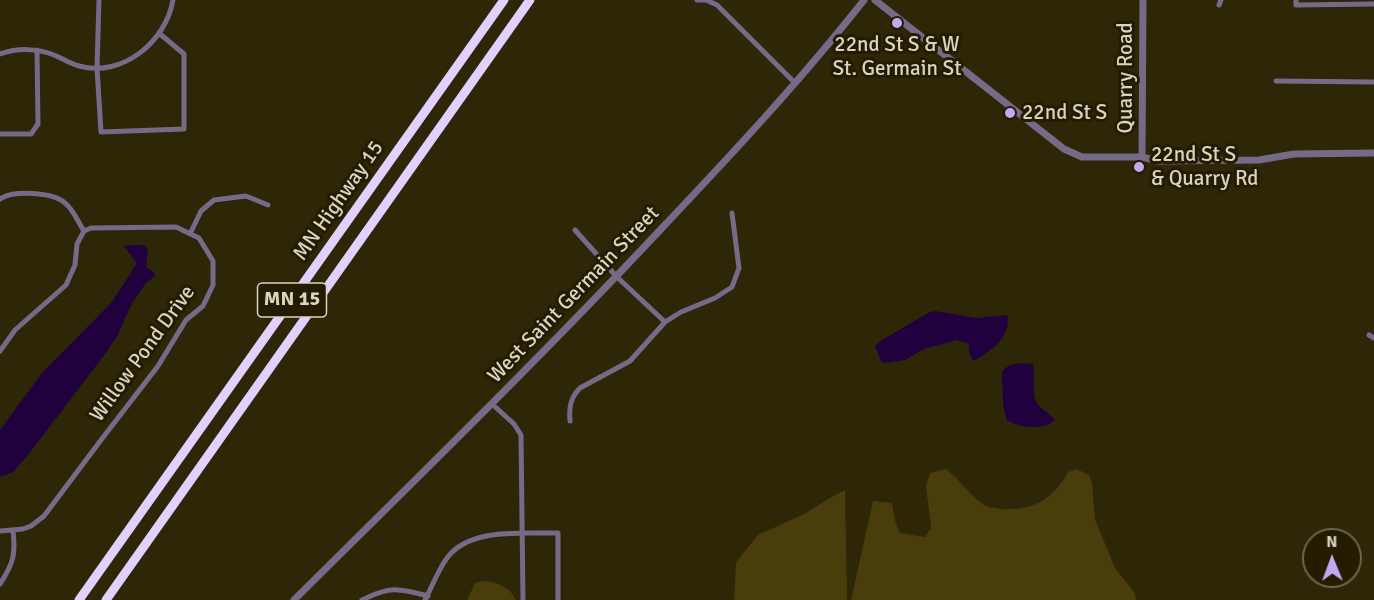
<!DOCTYPE html>
<html>
<head>
<meta charset="utf-8">
<style>
  body { margin:0 }
  #map { position:relative; width:1374px; height:600px; overflow:hidden; background:#2d2607; font-family:Signika,sans-serif }
  canvas { display:block }
  .north { position:absolute; left:1302px; top:528px; width:60px; height:60px; box-sizing:border-box; background:#241c00; border:2px solid #6c654e; border-radius:50%; rotate:359deg; font-size:16px; font-weight:700; line-height:24px; text-align:center; color:#d8d3c2 }
  .north::after { content:''; display:block; margin:auto; width:21px; height:27px; background:#c4a7f1; clip-path:polygon(50% 0,100% 100%,50% 72%,0 100%) }
</style>
</head>
<body>
<div id="map">
<canvas width="1374" height="600"></canvas>
<div class="north">N</div>
</div>
<script>
const ctx = document.querySelector('canvas').getContext('2d');
ctx.lineJoin = 'round';
function fillPath(path, color) { ctx.fillStyle = color; ctx.fill(path, 'evenodd'); }
function trace(path, color, width, dash) { ctx.strokeStyle = color; ctx.lineWidth = width; ctx.lineCap = dash ? 'butt' : 'round'; ctx.setLineDash(dash || []); ctx.stroke(path); }
function label(font, color, halo, rows, align = 'center') {
  ctx.font = font + ' Signika,sans-serif'; ctx.lineWidth = 6; ctx.setLineDash([]); ctx.textBaseline = 'middle'; ctx.strokeStyle = halo; ctx.fillStyle = color; for (const [text, x, y, turn = 0] of rows) {
    ctx.save(); ctx.translate(x, y); ctx.rotate((+turn || 0) * Math.PI / 180); ctx.textAlign = isNaN(turn) ? turn : align; if (halo) ctx.strokeText(text, 0, 0); ctx.fillText(text, 0, 0); ctx.restore();
  }
}
const green = new Path2D(`
  M 946,469 C 961,480 970,498 988,507 C 992,508 998,508 1002,509 C 1032,511 1054,499 1068,472 L 1077,469 L 1089,475 L 1092,482 L 1095,519 L 1115,568 L 1135,593 L 1136,600 L 851,600 L 873,501 L 892,503 L 895,521 L 900,533 L 925,537 L 931,528 L 926,486 L 930,473 Z
  M 845,490 L 847,600 L 734,600 L 736,562 L 758,535 L 806,513 L 828,499 Z
  M 483,581 C 497,582 510,587 516,600 L 467,600 L 475,583 Z`);
const water = new Path2D(`
  M 133,245 L 144,245 L 148,249 L 146,267 L 154,272 L 155,276 L 146,283 L 132,303 L 117,336 L 105,354 L 28,455 L 13,472 L 0,477 L 0,430 L 42,373 L 112,302 L 137,263 L 124,246 Z
  M 935,311 L 977,318 L 1007,315 C 1012,337 990,352 973,361 L 969,352 L 969,344 L 957,340 L 924,349 L 905,360 L 884,363 L 881,361 L 875,346 L 879,342 L 928,313 Z
  M 1021,363 L 1033,364 C 1035,374 1032,396 1037,403 C 1041,410 1050,413 1055,420 C 1042,431 1021,428 1007,420 L 1003,405 L 1002,374 L 1003,370 L 1010,365 Z`);
const minor = new Path2D(`
  M 99,0 L 97,68 L 101,132 L 184,129 L 184,54 L 160,34
  M 697,0 L 706,0 L 717,5 L 795,83
  M 1296,0 L 1296,5 L 1374,4
  M 1219,5 L 1221,0
  M 0,54 C 17,48 37,48 54,55 C 62,58 70,64 79,66 C 123,78 166,41 173,0
  M 1276,81 L 1374,82
  M 0,134 L 31,134 L 38,124 L 37,50
  M 0,199 C 13,190 53,192 65,203 C 73,209 78,222 84,231
  M 575,230 L 617,277 L 665,322
  M 190,234 L 201,211 L 214,200 L 246,196 L 268,205
  M 1369,335 L 1374,338
  M 0,351 L 15,330 L 66,285 L 75,265 L 77,244 L 84,231 L 91,228 L 176,227 L 199,238 L 213,261 L 213,285 L 203,306 L 186,320 L 158,366 L 101,440 L 44,516 L 31,526 L 23,529 L 0,531
  M 492,404 L 514,424 L 521,435 L 523,600
  M 570,421 C 569,408 570,398 580,388 L 630,361 L 665,322 L 681,312 L 715,298 L 732,287 L 739,268 L 732,213
  M 0,584 C 13,564 16,554 13,531
  M 362,600 C 390,586 398,588 428,596
  M 425,600 C 432,587 438,570 447,558 C 470,527 523,534 558,533 L 558,600`);
const tertiary = new Path2D(`
  M 875,0 L 1064,149 L 1082,157 L 1142,157 L 1158,161 L 1259,160 L 1294,154 L 1374,153
  M 1142,157 L 1143,0
  M 294,600 C 418,477 543,355 662,228 C 732,154 801,80 864,0`);
const motorway = new Path2D(`
  M 79,600 L 504,0
  M 106,600 L 530,0`);
const markers = [
  [897,23,6,"#c4a7f1"],
  [1010,113,6,"#c4a7f1"],
  [1139,167,6,"#c4a7f1"]
];
const shields = [
  [292,300,69]
];
const shieldNames = [
  ["MN 15",292,300]
];
const poiNames = [
  ["22nd St S & W",897,45,"center"],
  ["St. Germain St",897,69,"center"],
  ["22nd St S",1022,113],
  ["22nd St S",1151,155],
  ["& Quarry Rd",1151,179]
];
const streetNames = [
  ["Quarry Road",1126,78,-90],
  ["MN Highway 15",339,201,-55],
  ["West Saint Germain Street",574,295,-46],
  ["Willow Pond Drive",143,354,-54]
];
fillPath(green, '#493d0c');
fillPath(water, '#20003d');
trace(minor, '#766a89', 5);
trace(tertiary, '#766a89', 7);
trace(motorway, '#e2d0ff', 9);
for (const [x, y, r, color] of markers) { const dot = new Path2D(); dot.arc(x, y, r, 0, 2 * Math.PI); ctx.fillStyle = color; ctx.fill(dot); trace(dot, '#241c00', 2); }
for (const [x, y, w] of shields) { const box = new Path2D(); box.roundRect(x - w / 2, y - 17, w, 34, 4.5); ctx.fillStyle = '#241c00'; ctx.fill(box); trace(box, '#d8d3c2', 1.5); }
label('bold 20px', '#d8d3c2', null, shieldNames);
label('21px', '#d8d3c2', '#241c00', poiNames, 'left');
label('21px', '#d8d3c2', '#241c00', streetNames);
</script>
</body>
</html>
